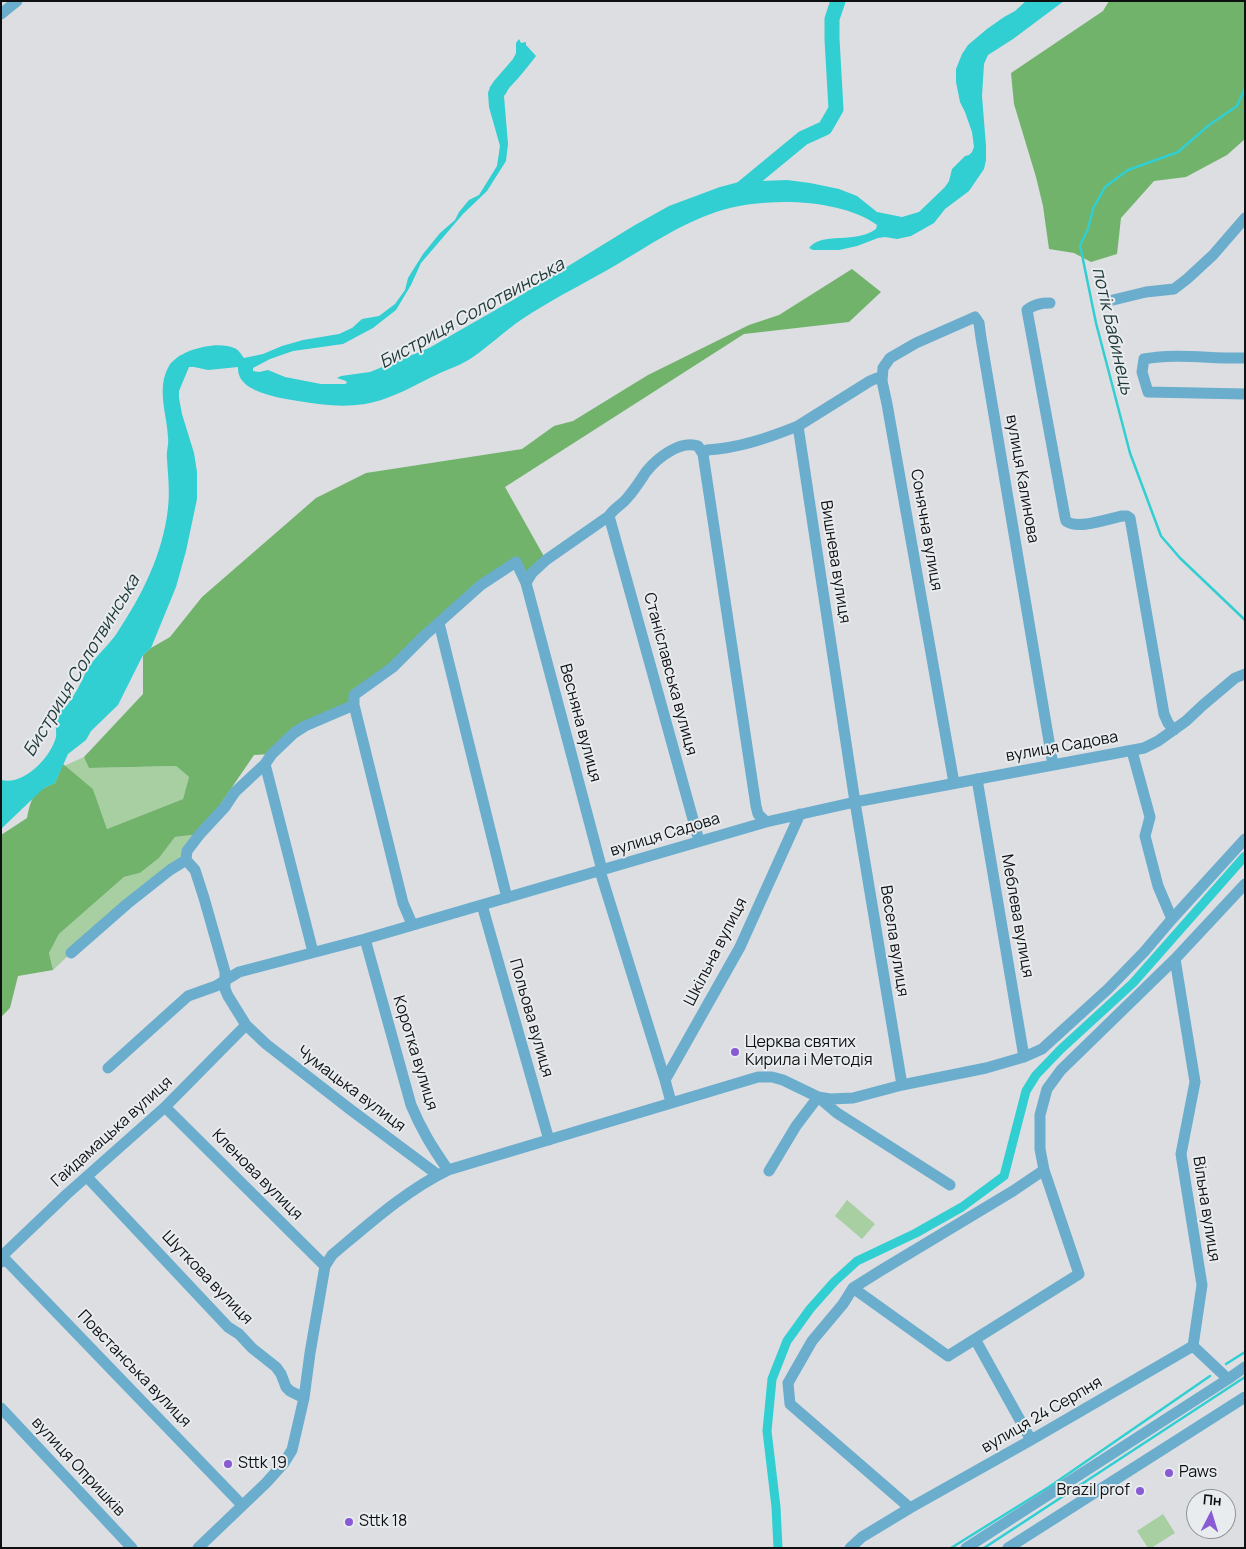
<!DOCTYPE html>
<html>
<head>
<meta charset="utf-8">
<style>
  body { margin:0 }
  #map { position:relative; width:1246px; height:1549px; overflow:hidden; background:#dcdee2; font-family:Manrope,sans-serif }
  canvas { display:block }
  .frame { position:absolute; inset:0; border:2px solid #0f1011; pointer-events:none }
  .north { position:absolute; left:1186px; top:1489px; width:50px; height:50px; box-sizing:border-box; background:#e9ecef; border:1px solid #929496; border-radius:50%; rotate:5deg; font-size:14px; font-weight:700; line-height:20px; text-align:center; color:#0f1011 }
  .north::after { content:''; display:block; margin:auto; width:18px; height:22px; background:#885ad4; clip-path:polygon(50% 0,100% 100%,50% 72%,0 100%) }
</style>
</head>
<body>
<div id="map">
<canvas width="1246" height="1549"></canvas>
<div class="frame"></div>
<div class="north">Пн</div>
</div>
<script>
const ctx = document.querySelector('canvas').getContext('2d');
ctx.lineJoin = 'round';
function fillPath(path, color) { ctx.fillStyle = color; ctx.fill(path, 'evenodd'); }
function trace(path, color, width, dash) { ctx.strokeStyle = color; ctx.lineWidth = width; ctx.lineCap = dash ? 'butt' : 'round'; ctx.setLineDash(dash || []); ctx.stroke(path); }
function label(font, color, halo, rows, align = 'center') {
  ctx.font = font + ' Manrope,sans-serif'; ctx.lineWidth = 4; ctx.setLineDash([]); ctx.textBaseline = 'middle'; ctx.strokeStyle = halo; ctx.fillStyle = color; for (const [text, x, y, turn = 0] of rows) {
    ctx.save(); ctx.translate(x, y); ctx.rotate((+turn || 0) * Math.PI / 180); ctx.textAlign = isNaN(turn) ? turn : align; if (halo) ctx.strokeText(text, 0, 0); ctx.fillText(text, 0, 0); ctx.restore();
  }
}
const green = new Path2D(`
  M 84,757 L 90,768 L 176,766 L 189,777 L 183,799 L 107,829 L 93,789 L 64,766 Z
  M 200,834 L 187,851 L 71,953 L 53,970 L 49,953 L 59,934 L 124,877 L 140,873 L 159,858 L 175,837 Z
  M 847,1200 L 875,1224 L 862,1239 L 835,1216 Z
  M 1163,1514 L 1175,1533 L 1151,1548 L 1148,1548 L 1137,1531 Z`);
const forest = new Path2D(`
  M 1109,1 L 1245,1 L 1245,139 L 1227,155 L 1186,177 L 1154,181 L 1121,218 L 1117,254 L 1091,262 L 1074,253 L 1049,249 L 1043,206 L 1036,177 L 1014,104 L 1011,73 L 1103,11 Z
  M 852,269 L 881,292 L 849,322 L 744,334 L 505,487 L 546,560 L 526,583 L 516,563 L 354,695 L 354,705 L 305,726 L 272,754 L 254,755 L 200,834 L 175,837 L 159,858 L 140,873 L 124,877 L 59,934 L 49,953 L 53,970 L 18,976 L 10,1008 L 1,1017 L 1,835 L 27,818 C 31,797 34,791 55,783 L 63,764 L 93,789 L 107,829 L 183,799 L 189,777 L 176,766 L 89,768 L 84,757 L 143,694 L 143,655 L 151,648 L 170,637 L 202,597 L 316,498 L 366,473 L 522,449 L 554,426 L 573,421 L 648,375 L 749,325 L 779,315 Z`);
const water = new Path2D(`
  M 1026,1 L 1064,1 L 1013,39 L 988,55 L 984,64 L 982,96 L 986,146 L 986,160 L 984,169 L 969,191 L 945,209 L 934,223 L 911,236 L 897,239 L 885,237 L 878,238 L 857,246 L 839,250 L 813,250 L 809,248 C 818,236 840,239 853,237 C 861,236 869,234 876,229 L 877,225 C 838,197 760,197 716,212 C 680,224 648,246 616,265 C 587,282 558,296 530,314 C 510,326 493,343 473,357 C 462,365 448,369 436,375 C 419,383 402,393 384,399 C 356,409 327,406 298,401 C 288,399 278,398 269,395 C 255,391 237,384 238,367 L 208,370 L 194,367 L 189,367 L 179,391 L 179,398 L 182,414 L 194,453 L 197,472 L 197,499 L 186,551 L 176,587 L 151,648 L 143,655 L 118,705 L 91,731 L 86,740 L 68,754 L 55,783 L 44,788 L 1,829 L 1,780 C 24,786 51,757 56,737 C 57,730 54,721 57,715 C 60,710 65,708 68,704 C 70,701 72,698 74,695 C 80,686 83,677 88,668 C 96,656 109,645 117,633 C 142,595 163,554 168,508 C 170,492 168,476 167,459 C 166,452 169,444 168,437 C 167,414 156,388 169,366 C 178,350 217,340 234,348 C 238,349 241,354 244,358 L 263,354 L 282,346 L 303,340 L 339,334 L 352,328 L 362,319 L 379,316 L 395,304 L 405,290 L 408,278 L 423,254 L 440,233 L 455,220 L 459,212 L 469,200 L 479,195 L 497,166 L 500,146 L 489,107 L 488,93 L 490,87 L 494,81 L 513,59 L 516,53 L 516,43 L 519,39 L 521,43 L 526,42 L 526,45 L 536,56 C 528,66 520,77 510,87 C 507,90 507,93 504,96 L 508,144 L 506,161 L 487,191 L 463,214 L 421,263 L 411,285 L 396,310 L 373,328 L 343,344 L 293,351 L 270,359 L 253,368 L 253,371 L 259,372 L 268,370 L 285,377 L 321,384 L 345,384 L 347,383 L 346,381 L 337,378 L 341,376 L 370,372 L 429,348 L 513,300 L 635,225 L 669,206 L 720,187 L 739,182 L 761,181 L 787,180 L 810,183 L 839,189 L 857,196 L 877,212 L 902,217 L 919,212 L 945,187 L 949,181 L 952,169 L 965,156 L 969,155 L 972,152 L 974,147 L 972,132 L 965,112 L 960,102 L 956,82 L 956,69 L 962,54 L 968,45 L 987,29 L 1004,17 L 1015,11 Z`);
const stream = new Path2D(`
  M 1245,88 L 1237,106 L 1209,125 L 1178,152 L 1128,170 L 1105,187 L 1093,209 L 1088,229 L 1080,245 L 1096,323 L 1130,453 L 1161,536 L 1180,558 L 1245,620
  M 1226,1364 L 1245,1352
  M 951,1548 L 1049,1487 L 1210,1376
  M 984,1548 L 1245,1377`);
const canal = new Path2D(`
  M 778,1548 L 776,1507 L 767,1431 L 772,1379 L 787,1341 L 810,1309 L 834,1282 L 857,1261 L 916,1233 L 962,1207 L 1004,1176 L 1026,1091 L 1036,1075 L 1061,1049 L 1133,983 L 1245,856`);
const river = new Path2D(`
  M 735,194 L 803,138 L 825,128 L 836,109 L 832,39 L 832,19 L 838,1`);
const minor = new Path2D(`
  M 1,14 L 17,1
  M 1109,301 L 1146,292 L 1174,289 L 1187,279 L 1213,255 L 1245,218
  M 1050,303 C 1041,303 1034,304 1027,310 L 1065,517 L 1066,521 C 1077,530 1108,519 1122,516 L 1127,516 L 1130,518 L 1164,714 L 1168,723 L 1174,730
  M 1245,358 C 1211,359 1177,353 1144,359 L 1142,372 L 1148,392 L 1245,394
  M 882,381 L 883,368 L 890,358 L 916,343 L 975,317 L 979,323 L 981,338 L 1053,765
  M 798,426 L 870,381 L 877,378 L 882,381 L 887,404 L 954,783
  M 703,454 L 707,450 C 739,448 768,438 798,426 L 855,802 L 902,1085
  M 609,516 L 699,841
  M 526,583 L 602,870
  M 439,623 L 507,898
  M 354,705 L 403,903 L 412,924
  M 1132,751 L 1150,817 L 1145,836 L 1158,886 L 1172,919
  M 265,764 L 313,952
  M 977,779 L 1024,1057
  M 600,871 L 665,1080
  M 482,905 L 549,1140
  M 365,939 L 411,1105 C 422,1131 432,1147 448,1170
  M 71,953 L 127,904 L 170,870 L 186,860
  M 1175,959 L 1195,1082 L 1181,1154 L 1202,1285 L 1193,1346
  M 108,1068 L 188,996 L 216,986 L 239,972 L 365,939 L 766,822 L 855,802 L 1144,748 L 1158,741 L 1186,721 L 1203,705 L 1235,678 L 1245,674
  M 671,1102 L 665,1080 L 740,947 L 800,814
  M 165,1107 L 325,1266
  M 769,1171 L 796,1126 L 818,1097 L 837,1113 L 950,1185
  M 438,1175 L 351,1110 L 266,1044 L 246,1025 L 228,996 L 225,989 L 225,972 L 204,898 L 195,870 L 186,860 L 187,851 L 200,834 L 225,807 L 235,792 L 265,764 L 272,754 L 294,733 L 305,726 L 354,705 L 354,695 L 393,667 L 425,635 L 481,585 L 516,562 L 526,583 L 532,573 L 546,560 L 609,516 C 614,508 622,505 628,497 C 635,489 640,481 646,472 C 657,458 680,440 698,446 L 703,454 L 756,806 L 758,814 L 766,822
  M 87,1177 L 228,1327 L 239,1334 L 252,1348 L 276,1367 L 281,1374 L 286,1387 L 290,1391 L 304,1398
  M 2,1256 L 242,1505
  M 1,1262 L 3,1261 L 2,1256 L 67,1194 L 165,1107 L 246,1025
  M 853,1288 L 948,1356 L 1079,1274 L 1044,1170 L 1040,1149 L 1040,1115 L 1047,1089 L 1061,1070 L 1175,959 L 1245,884
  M 975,1339 L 1031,1440
  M 1,1408 L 132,1548
  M 910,1508 L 790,1404 L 788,1383 L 812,1341 L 843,1304 L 853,1288 L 880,1271 L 1013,1191 L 1044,1170
  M 198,1548 L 266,1483 L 284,1463 L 292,1450 L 304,1398 L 310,1353 L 325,1266 L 332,1255 C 369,1224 405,1191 448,1170 L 758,1077 L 772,1077 L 783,1080 L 818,1097 L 830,1099 L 853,1098 L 902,1085 L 986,1068 L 1024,1057 L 1042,1049 L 1108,989 L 1144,952 L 1172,919 L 1245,839
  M 850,1548 L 862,1537 L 910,1508 L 1031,1440 L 1193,1346 L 1228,1379 L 1245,1367
  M 966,1548 L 1228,1379
  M 1008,1548 L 1245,1397`);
const markers = [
  [735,1052,5,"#885ad4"],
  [228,1464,5,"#885ad4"],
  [1169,1473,5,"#885ad4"],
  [1140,1491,5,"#885ad4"],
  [349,1522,5,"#885ad4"]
];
const streetNames = [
  ["вулиця Калинова",1022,479,80],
  ["Сонячна вулиця",926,530,80],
  ["Вишнева вулиця",835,562,81],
  ["Станіславська вулиця",670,674,75],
  ["Весняна вулиця",580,723,75],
  ["вулиця Садова",1062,747,-10],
  ["вулиця Садова",665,835,-17],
  ["Меблева вулиця",1017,916,80],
  ["Весела вулиця",894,941,81],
  ["Шкільна вулиця",716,952,-63],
  ["Польова вулиця",531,1018,74],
  ["Коротка вулиця",415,1053,73],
  ["Чумацька вулиця",351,1089,37],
  ["Гайдамацька вулиця",112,1132,-42],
  ["Кленова вулиця",257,1175,45],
  ["Вільна вулиця",1206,1209,81],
  ["Шуткова вулиця",207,1278,46],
  ["Повстанська вулиця",134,1369,46],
  ["вулиця 24 Серпня",1042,1415,-30],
  ["вулиця Опришків",78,1467,47]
];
const poiNames = [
  ["Церква святих",745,1043],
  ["Кирила і Методія",745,1061],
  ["Sttk 19",238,1464],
  ["Paws",1179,1473],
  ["Brazil prof",1130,1491,"right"],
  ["Sttk 18",359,1522]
];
const waterNames = [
  ["Бистриця Солотвинська",472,314,-29],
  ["потік Бабинець",1112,331,77],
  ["Бистриця Солотвинська",82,666,-59]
];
fillPath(green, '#a7cfa2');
fillPath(forest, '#71b36b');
fillPath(water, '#31ced2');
trace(stream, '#31ced2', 2.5);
trace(canal, '#31ced2', 9);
trace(river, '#31ced2', 15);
trace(minor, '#6badcd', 11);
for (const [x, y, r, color] of markers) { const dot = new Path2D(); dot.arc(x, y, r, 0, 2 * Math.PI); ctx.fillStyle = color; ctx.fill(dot); trace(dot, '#e9ecef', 2); }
label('16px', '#0f1011', '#e9ecef', streetNames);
label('16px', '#0f1011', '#e9ecef', poiNames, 'left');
label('italic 18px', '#1f3838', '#e9ecef', waterNames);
</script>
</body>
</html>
